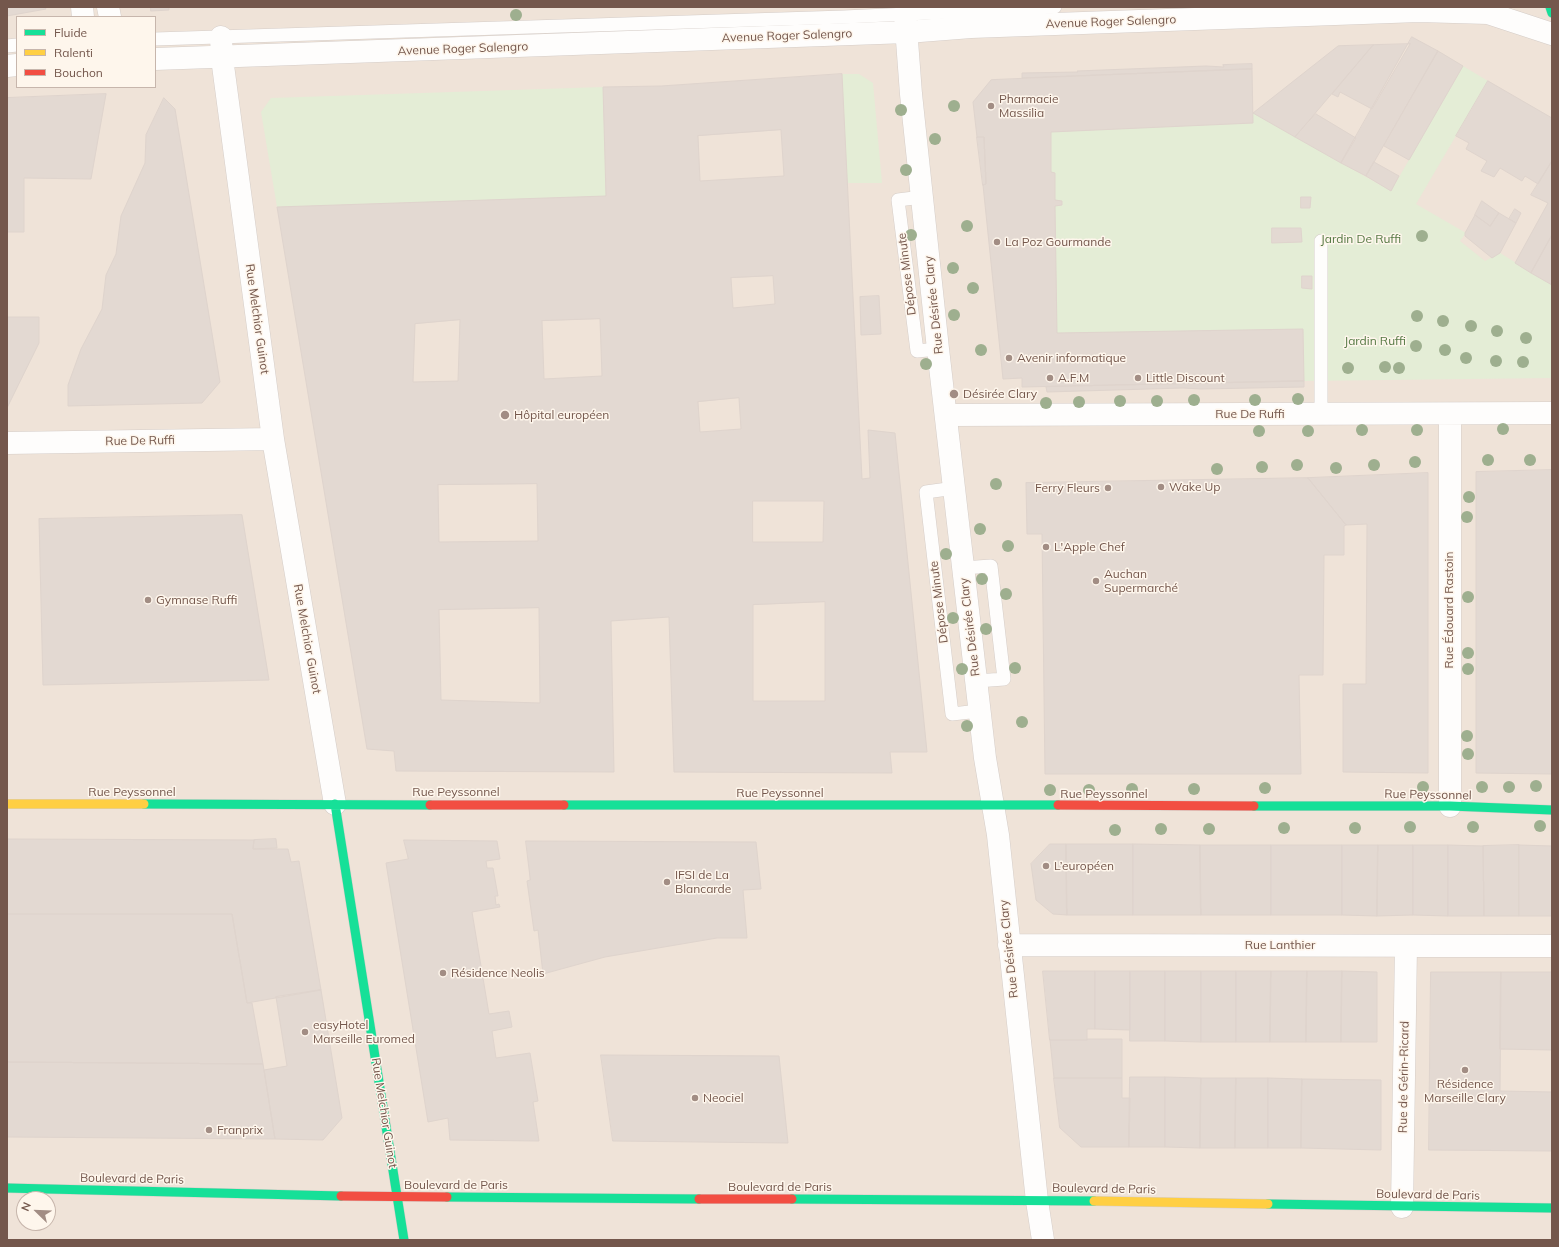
<!DOCTYPE html>
<html>
<head>
<meta charset="utf-8">
<style>
  body { margin:0 }
  #map { position:relative; width:1559px; height:1247px; overflow:hidden; background:#f6f1eb; font-family:Mulish,sans-serif }
  canvas { display:block }
  .frame { position:absolute; inset:0; border:8px solid #74574c; pointer-events:none }
  .legend { position:absolute; left:16px; top:16px; width:140px; height:72px; box-sizing:border-box; background:#fef6ec; border:1px solid #c7b6ac; margin:0; padding:5px 7px; list-style:none; font-size:12px; color:#74574c }
  .legend li { display:flex; align-items:center; gap:8px; height:20px }
  .legend b { width:20px; border:1px solid #c7b6ac }
  .north { position:absolute; left:16px; top:1191px; width:40px; height:40px; box-sizing:border-box; background:#fef6ec; border:1px solid #c7b6ac; border-radius:50%; rotate:293deg; font-size:11px; font-weight:700; line-height:16px; text-align:center; color:#74574c }
  .north::after { content:''; display:block; margin:auto; width:14px; height:18px; background:#a28d84; clip-path:polygon(50% 0,100% 100%,50% 72%,0 100%) }
</style>
</head>
<body>
<div id="map">
<canvas width="1559" height="1247"></canvas>
<div class="frame"></div>
<ul class="legend">
<li><b style="height:5px;background:#16e098"></b>Fluide</li>
<li><b style="height:5px;background:#ffcf43"></b>Ralenti</li>
<li><b style="height:5px;background:#f24e42"></b>Bouchon</li>
</ul>
<div class="north">N</div>
</div>
<script>
const ctx = document.querySelector('canvas').getContext('2d');
ctx.lineJoin = 'round';
function fillPath(path, color) { ctx.fillStyle = color; ctx.fill(path, 'evenodd'); }
function trace(path, color, width, dash) { ctx.strokeStyle = color; ctx.lineWidth = width; ctx.lineCap = dash ? 'butt' : 'round'; ctx.setLineDash(dash || []); ctx.stroke(path); }
function label(font, color, halo, rows, align = 'center') {
  ctx.font = font + ' Mulish,sans-serif'; ctx.lineWidth = 3; ctx.setLineDash([]); ctx.textBaseline = 'middle'; ctx.strokeStyle = halo; ctx.fillStyle = color; for (const [text, x, y, turn = 0] of rows) {
    ctx.save(); ctx.translate(x, y); ctx.rotate((+turn || 0) * Math.PI / 180); ctx.textAlign = isNaN(turn) ? turn : align; if (halo) ctx.strokeText(text, 0, 0); ctx.fillText(text, 0, 0); ctx.restore();
  }
}
const residential = new Path2D(`
  M 7,7 L 1552,7 L 1552,1240 L 7,1240 ZM 17,17 L 155,17 L 155,87 L 17,87 ZM 24,1199 L 48,1199 L 48,1223 L 24,1223 Z`);
const green = new Path2D(`
  M 1463,66 L 1488,81 L 1416,204 L 1466,233 L 1460,241 L 1485,261 L 1500,253 L 1552,285 L 1552,378 L 1304,381 L 1303,329 L 1057,333 L 1055,206 L 1062,205 L 1062,201 L 1055,200 L 1055,173 L 1051,172 L 1051,132 L 1253,123 L 1253,113 L 1391,191 ZM 1272,228 L 1301,228 L 1301,242 L 1272,243 Z
  M 842,74 L 859,74 L 873,83 L 882,183 L 847,183 Z
  M 603,87 L 606,196 L 277,207 L 261,112 L 271,98 Z`);
const building = new Path2D(`
  M 7,7 L 45,7 L 46,9 L 7,16 Z
  M 151,7 L 169,7 L 169,10 L 151,11 Z
  M 1412,37 L 1438,51 L 1366,176 L 1341,163 Z
  M 1410,44 L 1372,109 L 1340,92 L 1338,97 L 1332,94 L 1373,45 Z
  M 1373,45 L 1295,137 L 1253,113 L 1338,46 Z
  M 1438,51 L 1463,66 L 1409,160 L 1384,146 Z
  M 1252,64 L 1252,69 L 1022,78 L 1022,73 L 1078,72 L 1077,71 L 1206,66 L 1224,67 L 1223,65 Z
  M 1252,69 L 1253,123 L 1051,132 L 1051,172 L 1055,173 L 1055,200 L 1062,201 L 1062,205 L 1055,206 L 1057,333 L 1303,329 L 1304,381 L 1022,387 L 1022,378 L 1003,379 L 983,185 L 986,184 L 984,137 L 977,137 L 973,102 L 991,80 Z
  M 842,74 L 862,479 L 870,478 L 868,430 L 895,433 L 927,752 L 890,752 L 892,773 L 674,772 L 669,617 L 611,621 L 614,772 L 396,771 L 394,751 L 367,749 L 277,207 L 606,196 L 603,87 L 661,86 ZM 781,130 L 784,176 L 700,181 L 698,136 ZM 773,276 L 775,304 L 733,308 L 731,278 ZM 600,319 L 602,376 L 544,379 L 542,321 ZM 460,320 L 458,381 L 413,382 L 415,324 ZM 739,398 L 741,429 L 700,432 L 698,402 ZM 537,484 L 538,541 L 439,542 L 438,485 ZM 753,501 L 824,501 L 823,542 L 753,542 ZM 825,602 L 825,701 L 753,701 L 753,605 ZM 539,608 L 540,703 L 441,700 L 439,610 Z
  M 1488,81 L 1552,118 L 1552,161 L 1538,184 L 1525,176 L 1522,181 L 1500,168 L 1494,177 L 1481,171 L 1487,161 L 1466,149 L 1469,143 L 1456,136 Z
  M 106,94 L 91,179 L 24,178 L 24,232 L 7,232 L 7,98 Z
  M 164,98 L 175,109 L 220,382 L 202,403 L 68,406 L 68,385 L 81,349 L 102,309 L 106,275 L 116,254 L 121,216 L 145,163 L 146,135 Z
  M 1316,114 L 1356,138 L 1341,163 L 1295,137 Z
  M 977,137 L 984,137 L 986,184 L 983,185 Z
  M 1552,161 L 1552,235 L 1531,273 L 1515,263 L 1548,203 L 1531,195 Z
  M 1374,162 L 1399,176 L 1391,191 L 1366,176 Z
  M 1301,197 L 1311,197 L 1310,208 L 1301,208 Z
  M 1482,201 L 1499,213 L 1490,226 L 1475,215 Z
  M 1515,209 L 1521,213 L 1516,223 L 1509,219 Z
  M 1499,213 L 1516,223 L 1500,253 L 1492,258 L 1465,236 L 1465,233 L 1475,215 L 1490,226 Z
  M 1272,228 L 1301,228 L 1302,242 L 1272,243 Z
  M 1552,235 L 1552,285 L 1531,273 Z
  M 1302,276 L 1312,276 L 1312,289 L 1302,288 Z
  M 879,296 L 881,334 L 861,335 L 860,297 Z
  M 7,317 L 39,317 L 39,343 L 7,408 Z
  M 1304,381 L 1304,387 L 1201,389 L 1183,388 L 1047,392 L 1046,387 Z
  M 1552,470 L 1552,774 L 1476,773 L 1476,472 Z
  M 1428,473 L 1428,773 L 1343,772 L 1343,684 L 1366,684 L 1367,524 L 1346,525 L 1308,478 Z
  M 1308,478 L 1346,525 L 1344,526 L 1344,555 L 1324,555 L 1323,675 L 1299,675 L 1301,774 L 1045,774 L 1042,534 L 1027,534 L 1026,483 Z
  M 242,515 L 269,680 L 43,685 L 39,519 Z
  M 7,839 L 254,840 L 253,849 L 288,849 L 291,862 L 299,861 L 321,990 L 247,1003 L 232,914 L 7,914 Z
  M 276,839 L 277,848 L 253,849 L 254,840 Z
  M 404,840 L 497,841 L 500,859 L 486,861 L 487,868 L 493,868 L 498,896 L 495,896 L 496,905 L 499,904 L 500,907 L 472,912 L 489,1014 L 509,1011 L 512,1027 L 492,1031 L 496,1058 L 530,1053 L 538,1101 L 533,1102 L 539,1141 L 450,1140 L 448,1118 L 428,1122 L 386,863 L 408,859 Z
  M 526,841 L 756,842 L 761,889 L 743,890 L 747,938 L 717,938 L 605,957 L 543,974 L 538,930 L 534,931 L 527,881 L 530,880 Z
  M 1050,844 L 1066,844 L 1067,915 L 1053,914 L 1036,900 L 1031,864 Z
  M 1066,844 L 1133,844 L 1133,915 L 1067,915 Z
  M 1133,844 L 1200,845 L 1201,915 L 1133,915 Z
  M 1200,845 L 1271,845 L 1271,915 L 1201,915 Z
  M 1271,845 L 1342,845 L 1342,915 L 1271,915 Z
  M 1342,845 L 1378,845 L 1377,916 L 1342,915 Z
  M 1378,845 L 1413,845 L 1413,915 L 1377,916 Z
  M 1413,845 L 1448,845 L 1448,916 L 1413,915 Z
  M 1448,845 L 1483,846 L 1484,916 L 1448,916 Z
  M 1519,845 L 1552,846 L 1552,916 L 1519,916 Z
  M 1519,845 L 1519,916 L 1484,916 L 1483,846 Z
  M 7,914 L 232,914 L 247,1003 L 252,1003 L 263,1064 L 7,1062 Z
  M 1043,971 L 1095,971 L 1095,1029 L 1087,1029 L 1087,1040 L 1050,1040 Z
  M 1095,971 L 1130,971 L 1130,1030 L 1095,1029 Z
  M 1130,971 L 1165,971 L 1165,1041 L 1130,1041 Z
  M 1165,971 L 1201,971 L 1201,1042 L 1165,1041 Z
  M 1201,971 L 1236,971 L 1236,1042 L 1201,1042 Z
  M 1236,971 L 1271,971 L 1270,1042 L 1236,1042 Z
  M 1271,971 L 1307,971 L 1306,1042 L 1270,1042 Z
  M 1307,971 L 1342,971 L 1341,1042 L 1306,1042 Z
  M 1342,971 L 1377,972 L 1377,1042 L 1341,1042 Z
  M 1431,972 L 1501,972 L 1500,1091 L 1552,1092 L 1552,1151 L 1429,1150 Z
  M 1501,972 L 1552,972 L 1552,1050 L 1500,1049 Z
  M 321,990 L 342,1118 L 323,1140 L 275,1139 L 264,1070 L 287,1066 L 276,997 Z
  M 1087,1039 L 1122,1039 L 1122,1078 L 1054,1078 L 1050,1040 L 1087,1040 Z
  M 601,1055 L 779,1056 L 788,1143 L 613,1141 Z
  M 7,1062 L 263,1064 L 275,1139 L 7,1137 Z
  M 1130,1077 L 1165,1077 L 1165,1147 L 1129,1147 Z
  M 1165,1077 L 1201,1078 L 1200,1148 L 1165,1147 Z
  M 1054,1078 L 1122,1078 L 1122,1098 L 1130,1098 L 1129,1147 L 1081,1147 L 1060,1128 Z
  M 1201,1078 L 1236,1078 L 1235,1148 L 1200,1148 Z
  M 1236,1078 L 1268,1078 L 1268,1148 L 1235,1148 Z
  M 1268,1078 L 1302,1079 L 1301,1148 L 1268,1148 Z
  M 1302,1079 L 1381,1080 L 1381,1150 L 1301,1148 Z`);
const lane = new Path2D(`
  M 155,39 L 844,17 L 1055,7
  M 7,46 L 17,45
  M 922,197 L 898,200 L 917,351 L 938,349
  M 1321,413 L 1321,241
  M 955,488 L 926,492 L 952,714 L 979,711
  M 963,568 L 991,566 L 1004,679 L 977,681`);
const street = new Path2D(`
  M 82,7 L 83,17
  M 108,7 L 110,17
  M 905,14 L 911,94 L 938,349 L 985,758 L 998,835 L 1037,1201 L 1043,1240
  M 221,37 L 222,58 L 273,439 L 335,804
  M 155,59 L 907,32 L 971,27 L 1419,11 L 1488,13 L 1552,34
  M 7,66 L 17,65
  M 1450,414 L 1450,806
  M 947,415 L 1552,413
  M 7,443 L 273,439
  M 1009,945 L 1552,946
  M 1402,1207 L 1406,946`);
const fast = new Path2D(`
  M 1550,7 L 1552,13
  M 144,804 L 430,805
  M 335,804 L 404,1240
  M 564,805 L 1058,805
  M 1254,806 L 1450,806 L 1552,810
  M 7,1188 L 341,1196
  M 447,1197 L 699,1199
  M 792,1199 L 1094,1201
  M 1268,1204 L 1552,1208`);
const slow = new Path2D(`
  M 7,804 L 144,804
  M 1094,1201 L 1268,1204`);
const jam = new Path2D(`
  M 430,805 L 564,805
  M 1058,805 L 1254,806
  M 341,1196 L 447,1197
  M 699,1199 L 792,1199`);
const trees = [
  [516,15],
  [954,106],
  [901,110],
  [935,139],
  [906,170],
  [967,226],
  [911,235],
  [1422,236],
  [953,268],
  [973,288],
  [954,315],
  [1417,316],
  [1443,321],
  [1471,326],
  [1497,331],
  [1526,338],
  [1416,346],
  [981,350],
  [1445,350],
  [1466,358],
  [1496,361],
  [1523,362],
  [926,364],
  [1385,367],
  [1348,368],
  [1399,368],
  [1298,399],
  [1194,400],
  [1255,400],
  [1120,401],
  [1157,401],
  [1079,402],
  [1046,403],
  [1503,429],
  [1362,430],
  [1417,430],
  [1259,431],
  [1308,431],
  [1488,460],
  [1530,460],
  [1415,462],
  [1297,465],
  [1374,465],
  [1262,467],
  [1336,468],
  [1217,469],
  [996,484],
  [1469,497],
  [1467,517],
  [980,529],
  [1008,546],
  [946,554],
  [982,579],
  [1006,594],
  [1468,597],
  [953,618],
  [986,629],
  [1468,653],
  [1015,668],
  [962,669],
  [1468,669],
  [1022,722],
  [967,726],
  [1467,736],
  [1468,754],
  [1536,786],
  [1423,787],
  [1482,787],
  [1509,787],
  [1265,788],
  [1132,789],
  [1194,789],
  [1050,790],
  [1089,790],
  [1540,826],
  [1410,827],
  [1473,827],
  [1284,828],
  [1355,828],
  [1161,829],
  [1209,829],
  [1115,830]
];
const markers = [
  [991,106,4,"#a28d84"],
  [997,242,4,"#a28d84"],
  [1009,358,4,"#a28d84"],
  [1050,378,4,"#a28d84"],
  [1138,378,4,"#a28d84"],
  [954,394,5,"#a28d84"],
  [505,415,5,"#a28d84"],
  [1161,487,4,"#a28d84"],
  [1108,488,4,"#a28d84"],
  [1046,547,4,"#a28d84"],
  [1096,581,4,"#a28d84"],
  [148,600,4,"#a28d84"],
  [1046,866,4,"#a28d84"],
  [667,882,4,"#a28d84"],
  [443,973,4,"#a28d84"],
  [305,1032,4,"#a28d84"],
  [1465,1070,4,"#a28d84"],
  [695,1098,4,"#a28d84"],
  [209,1130,4,"#a28d84"]
];
const streetNames = [
  ["Avenue Roger Salengro",1111,22,-2],
  ["Avenue Roger Salengro",787,36,-2],
  ["Avenue Roger Salengro",463,49,-2],
  ["Dépose Minute",907,274,-97],
  ["Rue Désirée Clary",934,305,-96],
  ["Rue Melchior Guinot",257,319,82],
  ["Rue De Ruffi",1250,414],
  ["Rue De Ruffi",140,441,-1],
  ["Dépose Minute",939,602,-97],
  ["Rue Édouard Rastoin",1449,610,-90],
  ["Rue Désirée Clary",970,627,-97],
  ["Rue Melchior Guinot",307,639,80],
  ["Rue Peyssonnel",132,792],
  ["Rue Peyssonnel",456,792],
  ["Rue Peyssonnel",780,793],
  ["Rue Peyssonnel",1104,794],
  ["Rue Peyssonnel",1428,795,1],
  ["Rue Lanthier",1280,945],
  ["Rue Désirée Clary",1009,949,-96],
  ["Rue de Gérin-Ricard",1404,1077,-89],
  ["Rue Melchior Guinot",384,1113,81],
  ["Boulevard de Paris",132,1179,1],
  ["Boulevard de Paris",456,1185],
  ["Boulevard de Paris",780,1187],
  ["Boulevard de Paris",1104,1189,1],
  ["Boulevard de Paris",1428,1195,1]
];
const poiNames = [
  ["Pharmacie",999,99],
  ["Massilia",999,113],
  ["La Poz Gourmande",1005,242],
  ["Avenir informatique",1017,358],
  ["A.F.M",1058,378],
  ["Little Discount",1146,378],
  ["Désirée Clary",963,394],
  ["Hôpital européen",514,415],
  ["Wake Up",1169,487],
  ["Ferry Fleurs",1100,488,"right"],
  ["L'Apple Chef",1054,547],
  ["Auchan",1104,574],
  ["Supermarché",1104,588],
  ["Gymnase Ruffi",156,600],
  ["L’européen",1054,866],
  ["IFSI de La",675,875],
  ["Blancarde",675,889],
  ["Résidence Neolis",451,973],
  ["easyHotel",313,1025],
  ["Marseille Euromed",313,1039],
  ["Résidence",1465,1084,"center"],
  ["Marseille Clary",1465,1098,"center"],
  ["Neociel",703,1098],
  ["Franprix",217,1130]
];
const parkNames = [
  ["Jardin De Ruffi",1361,239],
  ["Jardin Ruffi",1375,341]
];
fillPath(residential, '#efe3d8');
fillPath(green, '#e4edd6');
fillPath(building, '#e3d9d2');
trace(building, '#dfd4cd', 1);
trace(lane, '#d5cdc8', 14);
trace(street, '#d5cdc8', 23);
trace(fast, '#d5cdc8', 10);
trace(slow, '#d5cdc8', 10);
trace(jam, '#d5cdc8', 10);
trace(lane, '#fefdfc', 13);
trace(street, '#fefdfc', 22);
trace(fast, '#16e098', 9);
trace(slow, '#ffcf43', 9);
trace(jam, '#f24e42', 9);
ctx.fillStyle = '#9eaf8f';
for (const [x, y] of trees) { ctx.beginPath(); ctx.arc(x, y, 6, 0, 2 * Math.PI); ctx.fill(); }
for (const [x, y, r, color] of markers) { const dot = new Path2D(); dot.arc(x, y, r, 0, 2 * Math.PI); ctx.fillStyle = color; ctx.fill(dot); trace(dot, '#fef6ec', 1.5); }
label('12px', '#74574c', '#fef6ec', streetNames);
label('12px', '#74574c', '#fef6ec', poiNames, 'left');
label('12px', '#567944', '#fef6ec', parkNames);
</script>
</body>
</html>
